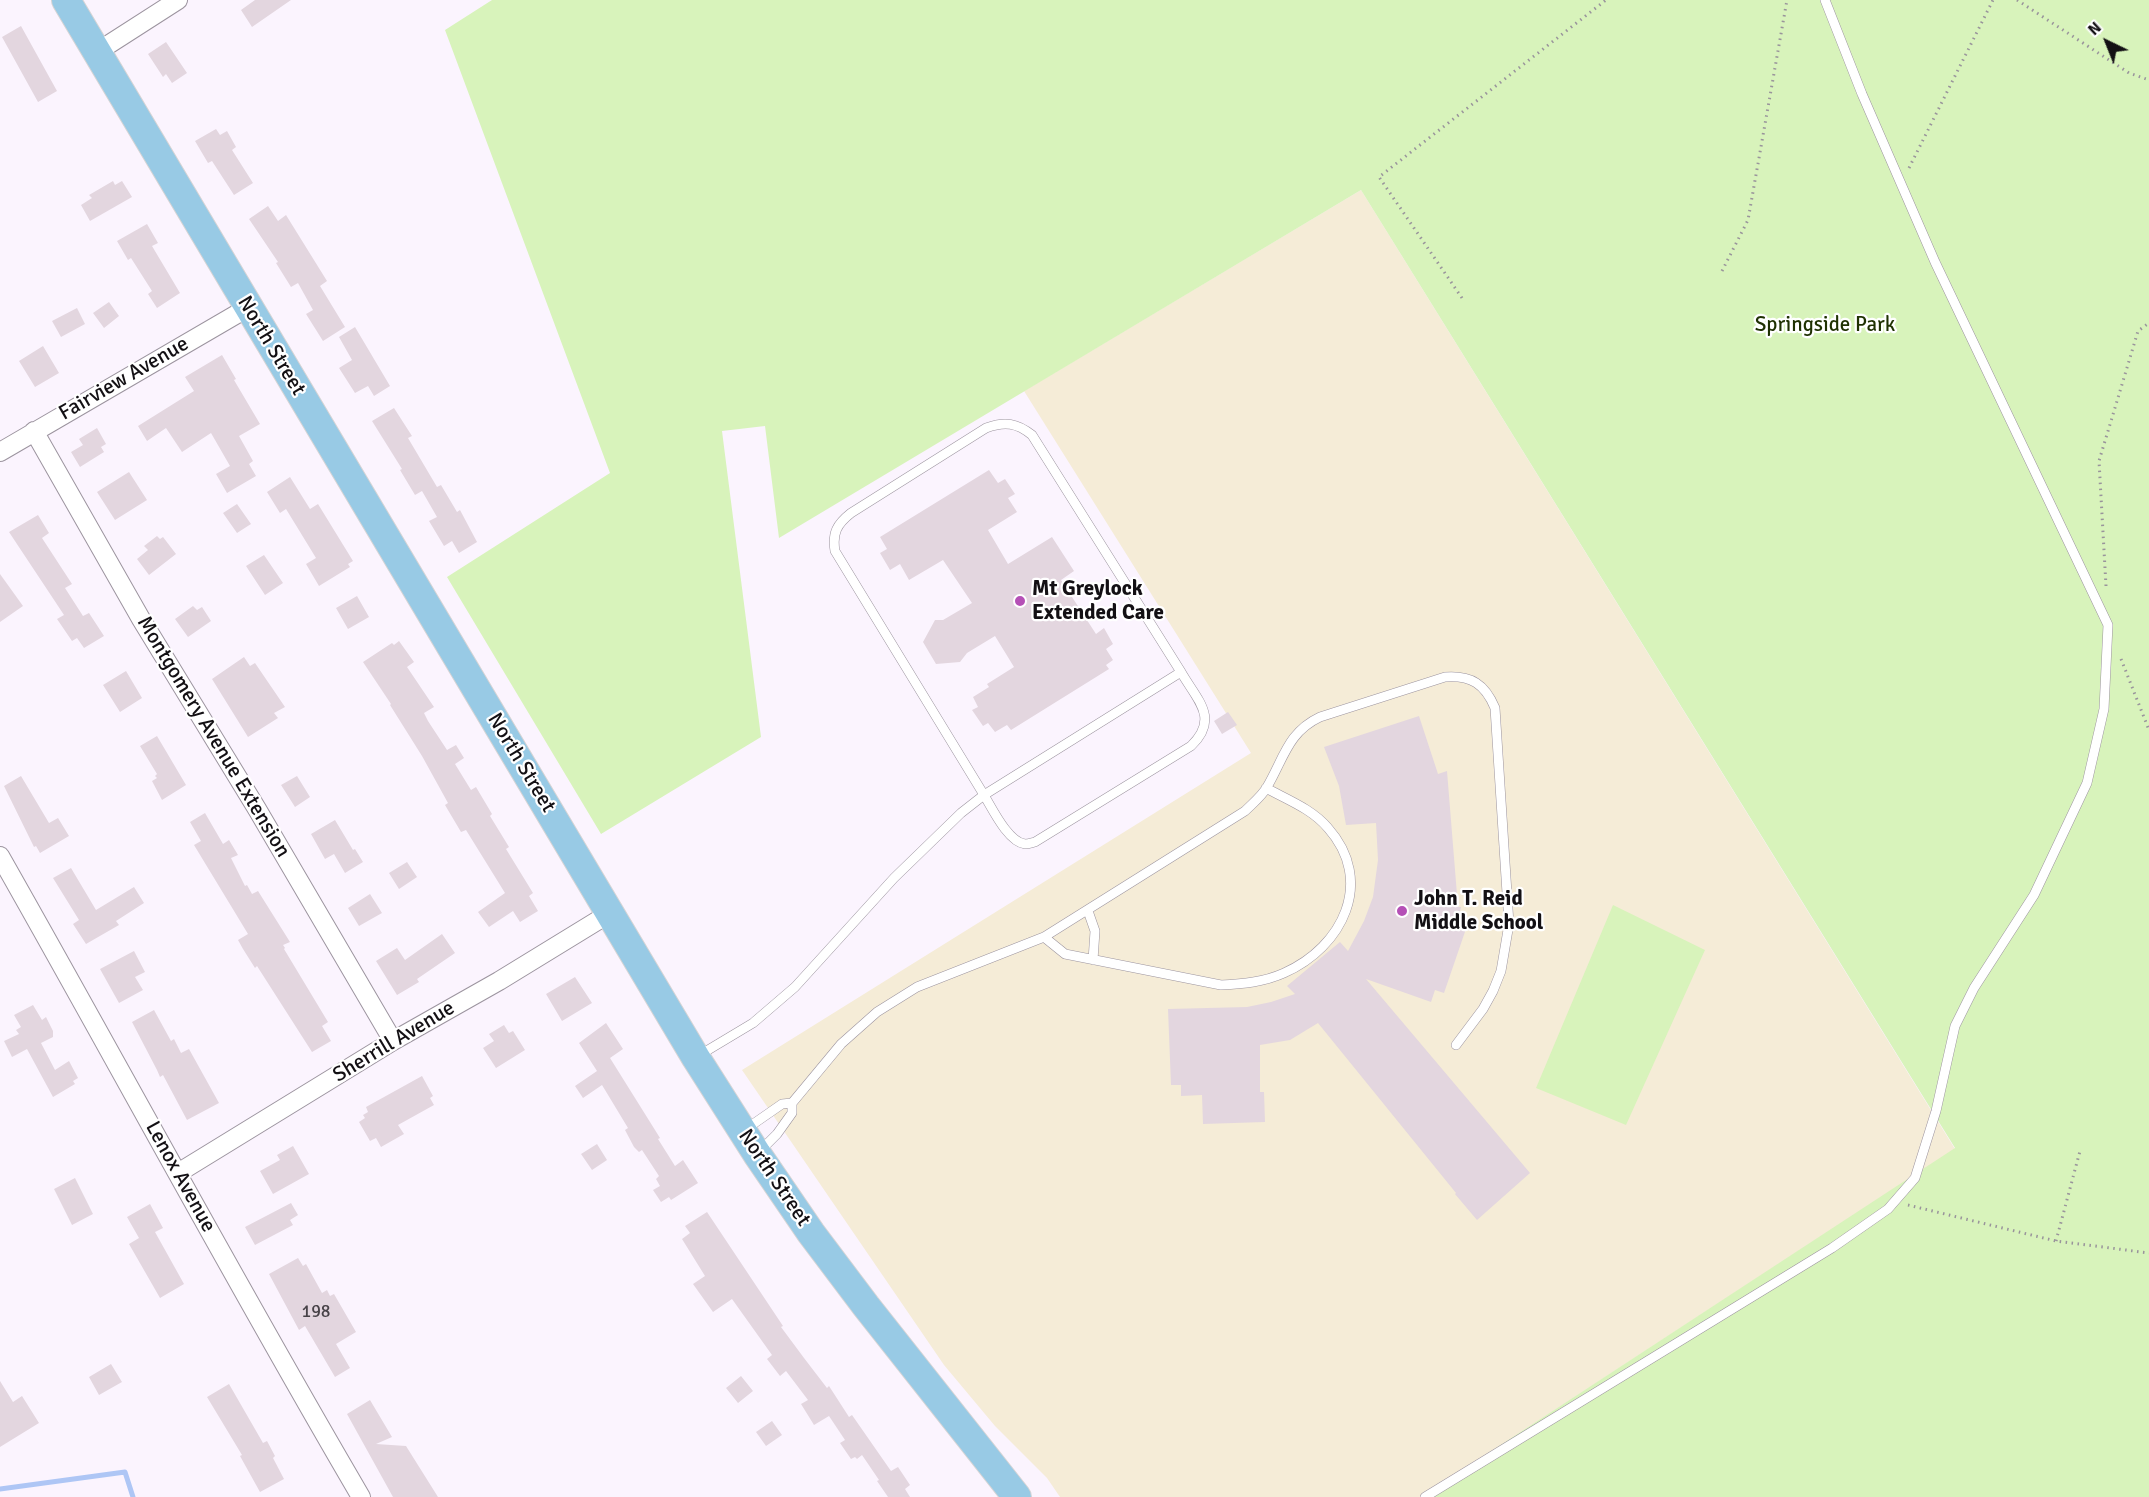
<!DOCTYPE html>
<html>
<head>
<meta charset="utf-8">
<style>
  body { margin:0 }
  #map { position:relative; width:2149px; height:1497px; overflow:hidden; background:#fbf4fe; font-family:Signika,sans-serif }
  canvas { display:block }
  .north { position:absolute; left:2077px; top:12px; width:60px; height:60px; -webkit-text-stroke:4px #fff; paint-order:stroke; rotate:317deg; font-size:16px; font-weight:700; line-height:24px; text-align:center; color:#131014 }
  .north::after { content:''; display:block; margin:auto; width:21px; height:27px; background:#131014; clip-path:polygon(50% 0,100% 100%,50% 72%,0 100%) }
</style>
</head>
<body>
<div id="map">
<canvas width="2149" height="1497"></canvas>
<div class="north">N</div>
</div>
<script>
const ctx = document.querySelector('canvas').getContext('2d');
ctx.lineJoin = 'round';
function fillPath(path, color) { ctx.fillStyle = color; ctx.fill(path, 'evenodd'); }
function trace(path, color, width, dash) { ctx.strokeStyle = color; ctx.lineWidth = width; ctx.lineCap = dash ? 'butt' : 'round'; ctx.setLineDash(dash || []); ctx.stroke(path); }
function label(font, color, halo, rows, align = 'center') {
  ctx.font = font + ' Signika,sans-serif'; ctx.lineWidth = 4.5; ctx.setLineDash([]); ctx.textBaseline = 'middle'; ctx.strokeStyle = halo; ctx.fillStyle = color; for (const [text, x, y, turn = 0] of rows) {
    ctx.save(); ctx.translate(x, y); ctx.rotate((+turn || 0) * Math.PI / 180); ctx.textAlign = isNaN(turn) ? turn : align; if (halo) ctx.strokeText(text, 0, 0); ctx.fillText(text, 0, 0); ctx.restore();
  }
}
const education = new Path2D(`
  M 1361,190 L 1955,1149 L 1421,1497 L 1060,1497 L 1047,1478 L 995,1426 L 944,1365 L 742,1070 L 1251,753 L 1024,391 Z`);
const green = new Path2D(`
  M 492,0 L 2149,0 L 2149,1497 L 1421,1497 L 1955,1148 L 1361,190 L 779,538 L 765,426 L 722,431 L 761,737 L 601,834 L 447,577 L 610,473 L 445,30 Z
  M 1613,905 L 1705,950 L 1626,1125 L 1536,1088 Z`);
const stream = new Path2D(`
  M 0,1489 L 125,1472 L 133,1497`);
const building = new Path2D(`
  M 255,0 L 291,0 L 252,27 L 241,10 Z
  M 21,26 L 57,91 L 38,102 L 2,37 Z
  M 166,42 L 187,73 L 172,83 L 166,74 L 163,77 L 148,54 Z
  M 216,129 L 220,135 L 227,131 L 236,147 L 232,150 L 253,183 L 234,195 L 212,161 L 208,163 L 195,141 Z
  M 113,181 L 115,185 L 122,181 L 132,197 L 90,221 L 81,205 L 92,198 L 89,195 Z
  M 268,206 L 278,221 L 286,215 L 327,281 L 320,286 L 345,327 L 323,341 L 306,314 L 313,310 L 298,283 L 291,287 L 276,263 L 278,262 L 249,219 Z
  M 147,224 L 158,243 L 152,246 L 180,293 L 157,308 L 148,294 L 152,291 L 131,258 L 128,260 L 117,241 Z
  M 109,302 L 119,316 L 104,328 L 93,313 Z
  M 77,308 L 85,324 L 61,337 L 52,321 Z
  M 355,327 L 390,386 L 374,396 L 368,386 L 355,393 L 339,368 L 352,360 L 339,337 Z
  M 43,346 L 59,373 L 35,387 L 19,361 Z
  M 222,355 L 236,379 L 234,380 L 260,424 L 239,436 L 253,461 L 249,464 L 256,476 L 227,493 L 216,474 L 230,466 L 211,433 L 182,452 L 166,428 L 147,441 L 138,426 L 194,391 L 185,377 Z
  M 394,408 L 412,436 L 408,438 L 437,487 L 441,485 L 457,512 L 460,510 L 477,542 L 459,553 L 452,541 L 444,546 L 429,521 L 437,517 L 422,491 L 415,495 L 400,470 L 402,469 L 372,421 Z
  M 97,428 L 106,444 L 101,447 L 104,452 L 80,467 L 71,452 L 83,445 L 79,439 Z
  M 989,470 L 998,483 L 1005,479 L 1015,494 L 1008,498 L 1017,512 L 988,530 L 1008,564 L 1052,537 L 1074,571 L 1061,580 L 1096,634 L 1104,628 L 1113,644 L 1106,649 L 1113,660 L 1106,665 L 1109,669 L 1011,730 L 1007,725 L 995,732 L 988,723 L 983,726 L 972,710 L 978,707 L 973,697 L 989,687 L 987,684 L 1014,667 L 995,636 L 967,653 L 960,662 L 936,664 L 923,642 L 935,620 L 943,620 L 972,603 L 943,560 L 909,580 L 900,564 L 890,570 L 880,553 L 887,549 L 880,537 Z
  M 129,472 L 147,500 L 115,520 L 97,492 Z
  M 290,477 L 310,509 L 318,504 L 353,561 L 348,564 L 350,567 L 319,586 L 306,564 L 316,558 L 286,509 L 280,513 L 267,492 Z
  M 237,504 L 251,524 L 237,533 L 223,513 Z
  M 38,515 L 49,533 L 42,538 L 72,584 L 65,588 L 83,616 L 89,613 L 104,636 L 84,648 L 77,638 L 72,641 L 57,619 L 64,615 L 9,532 Z
  M 157,536 L 160,539 L 163,537 L 176,554 L 149,575 L 137,559 L 148,550 L 144,546 Z
  M 264,555 L 283,583 L 265,595 L 246,566 Z
  M 0,574 L 23,606 L 0,622 Z
  M 357,596 L 369,617 L 348,629 L 336,608 Z
  M 193,606 L 197,610 L 202,607 L 211,621 L 188,637 L 175,619 Z
  M 399,641 L 414,662 L 407,667 L 434,707 L 424,713 L 428,721 L 447,750 L 456,745 L 464,758 L 455,764 L 471,790 L 476,787 L 492,814 L 490,816 L 509,847 L 506,849 L 533,893 L 529,896 L 538,911 L 520,922 L 513,911 L 489,927 L 478,912 L 505,893 L 466,830 L 461,832 L 445,805 L 448,803 L 422,756 L 390,705 L 391,704 L 363,662 L 392,643 L 394,645 Z
  M 244,657 L 250,666 L 255,663 L 285,707 L 274,713 L 278,718 L 248,737 L 212,679 Z
  M 126,671 L 142,698 L 120,712 L 103,685 Z
  M 1228,712 L 1237,725 L 1222,734 L 1214,721 Z
  M 1419,716 L 1438,774 L 1447,771 L 1458,907 L 1461,907 L 1458,920 L 1468,923 L 1444,993 L 1435,990 L 1431,1002 L 1366,979 L 1530,1173 L 1477,1220 L 1455,1194 L 1456,1193 L 1318,1023 L 1290,1040 L 1260,1045 L 1260,1092 L 1264,1092 L 1265,1122 L 1203,1124 L 1202,1095 L 1181,1096 L 1181,1085 L 1171,1085 L 1168,1009 L 1247,1007 L 1271,1002 L 1295,994 L 1287,986 L 1340,942 L 1348,951 L 1364,921 L 1373,897 L 1378,860 L 1376,823 L 1346,825 L 1339,786 L 1324,747 Z
  M 157,736 L 186,785 L 162,800 L 152,781 L 157,778 L 155,776 L 157,774 L 140,746 Z
  M 21,776 L 49,823 L 58,818 L 69,836 L 40,853 L 36,846 L 34,847 L 4,786 Z
  M 297,776 L 310,797 L 295,807 L 281,785 Z
  M 205,813 L 223,844 L 229,840 L 238,855 L 231,858 L 245,886 L 247,885 L 252,894 L 258,891 L 290,942 L 283,945 L 285,948 L 284,949 L 328,1022 L 322,1026 L 331,1041 L 312,1052 L 257,966 L 255,968 L 243,949 L 238,940 L 248,934 L 194,845 L 201,841 L 190,822 Z
  M 335,820 L 353,850 L 355,849 L 363,862 L 345,873 L 334,854 L 325,859 L 311,834 Z
  M 407,862 L 417,877 L 399,889 L 389,873 Z
  M 71,868 L 96,910 L 134,887 L 144,903 L 116,921 L 119,925 L 86,944 L 73,924 L 79,920 L 53,878 Z
  M 370,894 L 382,913 L 359,926 L 348,908 Z
  M 442,934 L 455,953 L 417,979 L 419,982 L 397,995 L 376,961 L 397,948 L 405,960 Z
  M 134,951 L 145,972 L 135,977 L 143,990 L 119,1003 L 100,969 Z
  M 575,977 L 592,1003 L 562,1021 L 546,994 Z
  M 33,1005 L 42,1020 L 46,1017 L 53,1031 L 53,1037 L 41,1043 L 55,1070 L 69,1061 L 78,1078 L 73,1081 L 75,1084 L 53,1097 L 27,1049 L 12,1057 L 4,1041 L 19,1034 L 16,1030 L 21,1027 L 14,1015 Z
  M 154,1010 L 171,1041 L 174,1039 L 181,1053 L 189,1049 L 219,1103 L 187,1120 L 163,1075 L 160,1077 L 157,1070 L 132,1022 Z
  M 606,1023 L 623,1049 L 610,1058 L 660,1138 L 658,1139 L 675,1166 L 683,1160 L 698,1183 L 671,1200 L 669,1197 L 661,1202 L 653,1190 L 660,1186 L 656,1179 L 659,1176 L 642,1150 L 639,1152 L 634,1147 L 625,1130 L 628,1128 L 602,1085 L 583,1098 L 575,1086 L 597,1071 L 579,1043 Z
  M 504,1025 L 509,1033 L 513,1031 L 525,1050 L 496,1068 L 483,1048 L 494,1041 L 489,1034 Z
  M 422,1076 L 433,1096 L 430,1098 L 434,1105 L 398,1125 L 404,1134 L 381,1147 L 376,1138 L 370,1141 L 359,1122 L 365,1118 L 363,1115 L 368,1112 L 366,1107 Z
  M 597,1144 L 607,1160 L 592,1170 L 581,1154 Z
  M 293,1146 L 309,1174 L 273,1194 L 260,1171 L 280,1160 L 277,1155 Z
  M 75,1178 L 93,1214 L 72,1225 L 54,1189 Z
  M 291,1203 L 298,1215 L 290,1220 L 293,1225 L 255,1245 L 245,1227 Z
  M 150,1204 L 163,1228 L 155,1232 L 184,1284 L 160,1298 L 129,1244 L 139,1238 L 127,1217 Z
  M 707,1212 L 783,1326 L 781,1327 L 804,1358 L 827,1388 L 829,1386 L 849,1417 L 852,1415 L 891,1471 L 898,1467 L 910,1485 L 905,1489 L 910,1497 L 888,1497 L 877,1481 L 879,1480 L 862,1455 L 857,1459 L 855,1457 L 851,1459 L 840,1443 L 845,1440 L 829,1416 L 814,1425 L 801,1404 L 808,1400 L 786,1371 L 780,1376 L 767,1359 L 772,1355 L 732,1299 L 713,1312 L 693,1284 L 705,1276 L 682,1239 L 690,1233 L 685,1226 Z
  M 298,1258 L 303,1266 L 306,1264 L 322,1293 L 327,1290 L 330,1296 L 334,1294 L 356,1332 L 336,1344 L 350,1368 L 335,1377 L 305,1326 L 299,1330 L 269,1274 Z
  M 111,1364 L 122,1382 L 99,1395 L 89,1377 Z
  M 741,1376 L 753,1391 L 738,1403 L 726,1388 Z
  M 0,1381 L 13,1402 L 22,1396 L 39,1423 L 0,1447 Z
  M 229,1384 L 263,1443 L 267,1441 L 275,1456 L 273,1458 L 284,1479 L 260,1492 L 240,1456 L 242,1455 L 207,1397 Z
  M 370,1400 L 392,1437 L 376,1444 L 406,1446 L 438,1497 L 393,1497 L 347,1414 Z
  M 772,1421 L 782,1435 L 766,1446 L 756,1432 Z`);
const path = new Path2D(`
  M 2017,0 L 2129,73 L 2149,80
  M 1909,168 L 1993,0
  M 1722,271 L 1748,220 L 1787,0
  M 1462,298 L 1379,177 L 1606,0
  M 2106,586 L 2099,461 L 2138,331 L 2149,323
  M 2121,659 L 2149,730
  M 1908,1205 L 2056,1241 L 2149,1253
  M 2056,1241 L 2080,1151`);
const service = new Path2D(`
  M 1088,911 L 1095,931 L 1093,960
  M 1044,937 L 1065,954 L 1221,985 C 1243,984 1264,982 1284,973 C 1343,947 1375,881 1328,828 C 1312,809 1288,800 1266,788
  M 698,1056 L 753,1023 L 795,987 L 894,878 L 961,813 L 984,795 L 835,551 C 832,533 837,524 851,513 L 986,428 C 1005,421 1017,423 1032,435 L 1181,672 L 984,795 C 992,808 1008,842 1025,844 C 1028,844 1031,843 1035,842 L 1191,746 C 1220,718 1197,700 1181,672
  M 746,1129 L 782,1104 L 792,1103 L 841,1044 L 877,1012 L 917,987 L 1044,937 L 1245,811 C 1253,803 1262,796 1267,787 C 1284,758 1288,732 1320,717 L 1445,677 C 1471,675 1485,684 1495,708 L 1509,924 L 1501,971 L 1493,991 L 1483,1009 L 1456,1045
  M 760,1151 L 777,1134 L 792,1113 L 792,1103
  M 1425,1497 L 1832,1248 L 1888,1209 L 1915,1178 L 1936,1111 L 1955,1026 L 1974,988 L 2034,895 L 2087,783 L 2104,709 L 2108,625 L 1935,262 L 1862,94 L 1825,0`);
const minor = new Path2D(`
  M 97,52 L 178,0
  M 34,431 L 141,619 L 257,809 L 393,1041
  M 0,452 L 249,307
  M 0,856 C 121,1069 237,1286 361,1497
  M 178,1173 L 393,1041 L 499,981 L 610,913`);
const primary = new Path2D(`
  M 66,0 L 696,1058 L 757,1154 L 811,1233 L 866,1306 L 1017,1497`);
const markers = [
  [1020,601,6,"#b550b6"],
  [1402,911,6,"#b550b6"]
];
const numberNames = [
  ["198",316,1312]
];
const parkNames = [
  ["Springside Park",1825,325]
];
const streetNames = [
  ["North Street",271,346,59],
  ["Fairview Avenue",124,379,-30],
  ["Montgomery Avenue Extension",213,737,59],
  ["North Street",521,763,59],
  ["Sherrill Avenue",394,1042,-31],
  ["Lenox Avenue",180,1177,61],
  ["North Street",774,1178,56]
];
const poiNames = [
  ["Mt Greylock",1032,589],
  ["Extended Care",1032,613],
  ["John T. Reid",1414,899],
  ["Middle School",1414,923]
];
fillPath(education, '#f5ecd7');
fillPath(green, '#d8f3bb');
trace(stream, '#aec6f5', 5);
fillPath(building, '#e3d6df');
trace(service, '#9c949f', 10);
trace(minor, '#9c949f', 20);
trace(primary, '#d5d4d5', 30);
trace(path, '#99949b', 3, [1.5, 4.5]);
trace(service, '#fff', 9);
trace(minor, '#fff', 18);
trace(primary, '#98cae5', 28);
for (const [x, y, r, color] of markers) { const dot = new Path2D(); dot.arc(x, y, r, 0, 2 * Math.PI); ctx.fillStyle = color; ctx.fill(dot); trace(dot, '#fff', 2); }
label('18px', '#474247', null, numberNames);
label('21px', '#1f3102', '#fff', parkNames);
label('21px', '#131014', '#fff', streetNames);
label('bold 21px', '#131014', '#fff', poiNames, 'left');
</script>
</body>
</html>
